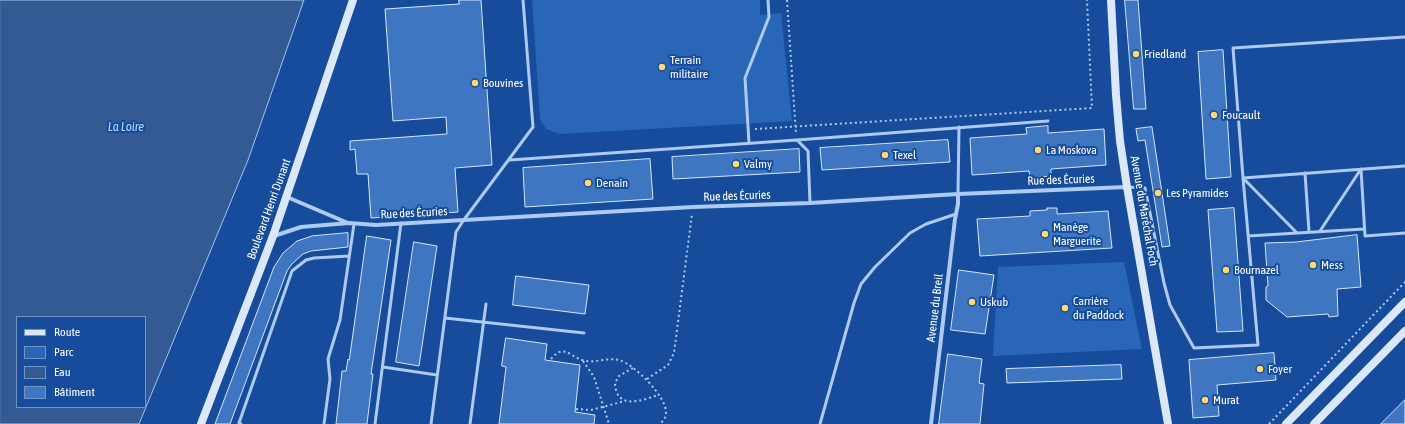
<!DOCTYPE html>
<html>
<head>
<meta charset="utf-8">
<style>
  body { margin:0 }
  #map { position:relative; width:1405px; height:424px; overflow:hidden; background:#164c9b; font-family:"Asap Condensed",sans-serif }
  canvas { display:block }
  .legend { position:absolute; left:16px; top:316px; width:130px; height:92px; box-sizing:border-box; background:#164c9b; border:1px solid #7394c3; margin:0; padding:5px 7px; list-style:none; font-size:12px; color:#fff }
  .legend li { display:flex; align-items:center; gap:8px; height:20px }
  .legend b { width:20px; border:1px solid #7394c3 }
</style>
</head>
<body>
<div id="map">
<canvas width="1405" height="424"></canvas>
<ul class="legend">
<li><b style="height:5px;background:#dbe8fc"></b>Route</li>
<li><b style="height:11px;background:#2a66b8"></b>Parc</li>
<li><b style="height:11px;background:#345a94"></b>Eau</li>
<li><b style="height:11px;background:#3f76c1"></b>Bâtiment</li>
</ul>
</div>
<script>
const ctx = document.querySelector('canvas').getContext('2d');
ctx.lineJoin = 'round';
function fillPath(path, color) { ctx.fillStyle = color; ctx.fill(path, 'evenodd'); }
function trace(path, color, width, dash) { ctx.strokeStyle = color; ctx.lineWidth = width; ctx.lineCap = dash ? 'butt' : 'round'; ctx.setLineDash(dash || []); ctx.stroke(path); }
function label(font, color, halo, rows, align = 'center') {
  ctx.font = font + ' "Asap Condensed",sans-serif'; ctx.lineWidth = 4; ctx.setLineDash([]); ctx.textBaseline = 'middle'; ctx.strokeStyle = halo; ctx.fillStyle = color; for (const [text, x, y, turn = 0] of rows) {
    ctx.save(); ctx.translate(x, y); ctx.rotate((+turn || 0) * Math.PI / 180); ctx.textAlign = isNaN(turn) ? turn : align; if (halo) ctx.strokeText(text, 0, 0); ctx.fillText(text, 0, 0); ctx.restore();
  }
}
const green = new Path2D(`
  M 532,0 L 760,0 L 760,15 L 781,13 L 792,121 L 559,134 L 546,129 L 540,119 Z
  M 1124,262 L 1142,349 L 993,356 L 998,267 Z`);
const water = new Path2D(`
  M 0,0 L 304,0 L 248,160 L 139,424 L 0,424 ZM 17,317 L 145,317 L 145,407 L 17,407 Z`);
const building = new Path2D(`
  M 459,0 L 481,0 L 492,165 L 455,168 L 458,212 L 371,218 L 368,174 L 357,174 L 355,149 L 350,150 L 350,141 L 447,134 L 446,117 L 393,121 L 385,9 L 459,4 Z
  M 1125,0 L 1138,0 L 1146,109 L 1134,109 Z
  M 1223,50 L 1231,177 L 1206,179 L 1198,52 Z
  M 1048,126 L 1048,133 L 1104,129 L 1106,165 L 1051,169 L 1051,176 L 1030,178 L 1029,171 L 972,175 L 970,138 L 1027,134 L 1026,128 Z
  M 1152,127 L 1170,246 L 1162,247 L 1145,140 L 1138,141 L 1136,129 Z
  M 948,140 L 950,162 L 822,170 L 820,148 Z
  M 799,149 L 800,172 L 673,179 L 672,157 Z
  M 650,159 L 653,199 L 525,207 L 523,168 Z
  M 1047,208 L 1057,208 L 1057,214 L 1108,211 L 1112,248 L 980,256 L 977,219 L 1030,216 L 1030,211 L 1047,210 Z
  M 1234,208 L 1243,331 L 1217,332 L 1208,210 Z
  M 348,233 L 348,247 L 311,251 L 303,254 L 292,264 L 287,271 L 230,424 L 215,424 L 274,267 L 283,253 L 297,241 L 312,236 Z
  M 1357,235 L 1361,287 L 1337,289 L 1338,316 L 1329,317 L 1328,314 L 1287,317 L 1266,300 L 1266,287 L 1268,286 L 1265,243 L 1296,242 Z
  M 367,236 L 391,240 L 371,374 L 373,374 L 367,424 L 336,424 L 342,371 L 346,371 L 348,359 L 349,360 Z
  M 414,242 L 437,246 L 419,366 L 396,362 Z
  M 959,270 L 994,275 L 985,334 L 951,330 Z
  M 516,276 L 589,285 L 585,314 L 513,305 Z
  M 506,338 L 547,344 L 545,360 L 580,365 L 575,412 L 595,415 L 594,424 L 499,424 L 506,367 L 502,366 Z
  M 1274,353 L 1276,380 L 1217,385 L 1219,416 L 1193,418 L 1189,360 Z
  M 948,354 L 982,359 L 979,383 L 984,384 L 980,424 L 939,424 Z
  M 1121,365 L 1122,379 L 1007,383 L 1006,369 Z
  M 1405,400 L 1405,424 L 1381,424 Z`);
const path = new Path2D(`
  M 787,0 L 796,134
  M 755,129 L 1092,108 L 1087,0
  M 551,359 C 564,344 568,355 582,360 C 593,364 607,357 619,360 C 634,364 667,397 666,413 C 666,418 663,421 660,424
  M 583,361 L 594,377 L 609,424
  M 633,368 L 619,376 L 615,383 C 616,410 641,401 658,395
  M 647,379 L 668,365 L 674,353 L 692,214
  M 576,409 L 591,410 L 625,401
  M 1269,424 L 1405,282`);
const lane = new Path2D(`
  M 797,140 L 808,151 L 810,203
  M 749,143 L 745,78 L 769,17 L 768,0
  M 510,160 L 797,140 L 1048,121
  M 1361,169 L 1365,236 L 1405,233
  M 1305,173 L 1309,232
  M 1243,178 L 1405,166
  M 1243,178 L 1297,233
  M 1127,187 L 1145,188 L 1164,283 L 1170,305 L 1194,348 L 1258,345 L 1243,178 L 1233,48 L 1405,37
  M 958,194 L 959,127
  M 1320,231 L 1361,169
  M 1248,236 L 1364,229
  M 445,318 L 584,333
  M 383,367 L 437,375
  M 241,424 L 239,423 L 292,271 L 306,260 L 314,258 L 349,256
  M 324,424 L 330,379 L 328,359 L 340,320 L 354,224
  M 375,424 L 401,223
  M 431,424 L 456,232 L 463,221 L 533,127 L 523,0
  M 470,424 L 486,304
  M 820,424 L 854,303 L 861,284 L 875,267 L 910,233 L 926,224 L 956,214`);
const street = new Path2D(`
  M 287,197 L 348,223
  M 274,236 L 301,227 L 349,223 L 376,225 L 693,207 L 810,203 L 958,194 L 1127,187
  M 931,424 L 955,219 L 958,204 L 958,194`);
const secondary = new Path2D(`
  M 1111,0 L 1116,95 L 1120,141 L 1127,187 L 1168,424
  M 201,424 L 273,236 L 353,0
  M 1286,424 L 1405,302
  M 1314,424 L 1405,331`);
const markers = [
  [1136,54,4,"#ffd96d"],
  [662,67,4,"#ffd96d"],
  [475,83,4,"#ffd96d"],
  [1214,115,4,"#ffd96d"],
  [1038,150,4,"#ffd96d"],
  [885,155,4,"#ffd96d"],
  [736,164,4,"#ffd96d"],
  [588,183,4,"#ffd96d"],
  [1158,193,4,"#ffd96d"],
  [1045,234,4,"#ffd96d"],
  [1313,265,4,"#ffd96d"],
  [1226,270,4,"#ffd96d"],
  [972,302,4,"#ffd96d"],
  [1065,308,4,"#ffd96d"],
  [1260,369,4,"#ffd96d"],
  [1205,400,4,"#ffd96d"]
];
const poiNames = [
  ["Friedland",1144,54],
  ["Terrain",670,60],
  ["militaire",670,74],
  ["Bouvines",483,83],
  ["Foucault",1222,115],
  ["La Moskova",1046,150],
  ["Texel",893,155],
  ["Valmy",744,164],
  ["Denain",596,183],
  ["Les Pyramides",1166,193],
  ["Manège",1053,227],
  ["Marguerite",1053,241],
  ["Mess",1321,265],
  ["Bournazel",1234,270],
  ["Carrière",1073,301],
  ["du Paddock",1073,315],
  ["Uskub",980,302],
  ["Foyer",1268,369],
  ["Murat",1213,400]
];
const streetNames = [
  ["Rue des Écuries",1061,180,-2],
  ["Rue des Écuries",737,196,-2],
  ["Boulevard Henri Dunant",269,209,-70],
  ["Avenue du Maréchal Foch",1144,211,80],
  ["Rue des Écuries",414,213,-3],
  ["Avenue du Breil",935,308,-83]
];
const waterNames = [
  ["La Loire",126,127]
];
fillPath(green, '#2a66b8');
fillPath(water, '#345a94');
trace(water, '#9fc4f5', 1);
fillPath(building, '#3f76c1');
trace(building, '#d4e5fc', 1);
trace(path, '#accaf2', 2, [2, 3]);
trace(lane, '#accaf2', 3);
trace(street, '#accaf2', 4);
trace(secondary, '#dbe8fc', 8);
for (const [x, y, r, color] of markers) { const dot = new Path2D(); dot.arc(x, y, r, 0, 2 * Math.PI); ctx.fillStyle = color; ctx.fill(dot); trace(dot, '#164c9b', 1.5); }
label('12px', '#fff', '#164c9b', poiNames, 'left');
label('12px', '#fff', '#164c9b', streetNames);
label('italic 13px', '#b9d4f9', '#164c9b', waterNames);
</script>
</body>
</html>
